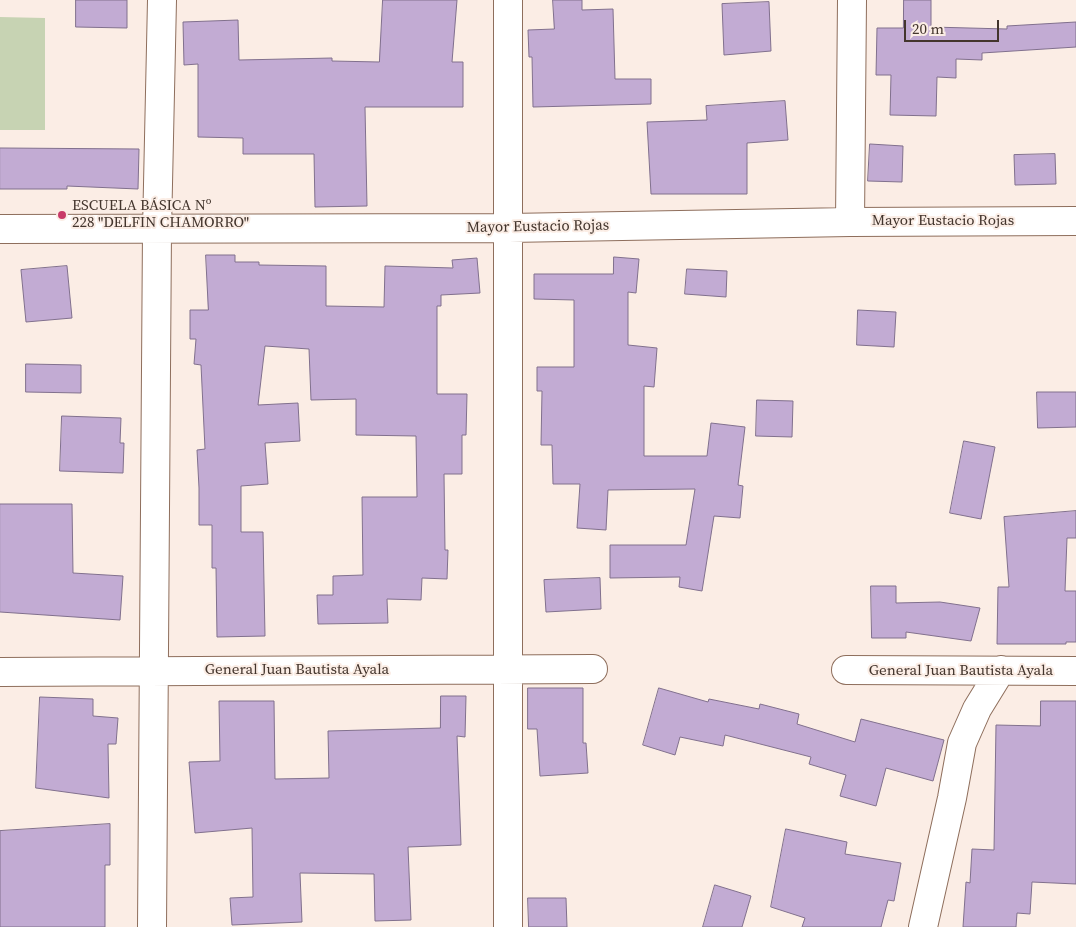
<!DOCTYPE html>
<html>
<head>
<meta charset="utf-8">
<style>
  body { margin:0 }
  #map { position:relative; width:1076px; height:927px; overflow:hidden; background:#fbede5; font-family:"Source Serif 4",serif }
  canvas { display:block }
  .scale { position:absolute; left:904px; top:20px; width:95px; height:22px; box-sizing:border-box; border:2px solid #43352d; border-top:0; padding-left:6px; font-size:15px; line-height:18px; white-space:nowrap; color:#43352d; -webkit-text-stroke:4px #fbede5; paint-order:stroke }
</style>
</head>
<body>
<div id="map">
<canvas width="1076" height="927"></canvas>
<div class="scale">20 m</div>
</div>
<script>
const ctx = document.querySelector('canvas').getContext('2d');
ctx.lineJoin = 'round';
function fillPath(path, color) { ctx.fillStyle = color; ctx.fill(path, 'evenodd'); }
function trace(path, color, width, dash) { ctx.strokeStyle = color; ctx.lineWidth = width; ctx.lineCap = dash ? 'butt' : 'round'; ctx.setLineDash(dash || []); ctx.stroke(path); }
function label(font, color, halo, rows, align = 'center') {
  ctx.font = font + ' "Source Serif 4",serif'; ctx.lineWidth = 4; ctx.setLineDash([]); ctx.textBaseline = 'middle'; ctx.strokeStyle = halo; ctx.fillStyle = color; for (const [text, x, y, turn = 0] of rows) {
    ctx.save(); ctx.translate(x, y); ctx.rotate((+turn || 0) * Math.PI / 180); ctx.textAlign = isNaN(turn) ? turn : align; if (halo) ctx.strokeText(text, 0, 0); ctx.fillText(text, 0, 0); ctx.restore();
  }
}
const green = new Path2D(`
  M 0,17 L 45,18 L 45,130 L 0,130 Z`);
const building = new Path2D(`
  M 76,0 L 127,0 L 127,28 L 76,27 Z
  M 383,0 L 457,0 L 452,62 L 463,62 L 463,107 L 365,107 L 367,206 L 315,207 L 314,154 L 243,154 L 243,138 L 198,137 L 198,64 L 184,65 L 183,22 L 238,20 L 239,60 L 332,58 L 332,61 L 379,62 Z
  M 553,0 L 582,0 L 582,10 L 613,9 L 615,79 L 651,79 L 651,104 L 533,107 L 532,57 L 529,57 L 528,30 L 554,29 Z
  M 904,0 L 931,0 L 931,27 L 1007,29 L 1007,26 L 1076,22 L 1076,47 L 982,53 L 982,60 L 956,59 L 956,78 L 937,77 L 936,116 L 890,115 L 891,75 L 876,75 L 877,28 L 903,28 Z
  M 769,2 L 771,51 L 724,55 L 722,4 Z
  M 785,101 L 788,140 L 747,143 L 747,194 L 651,194 L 647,122 L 707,120 L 706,106 Z
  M 870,144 L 903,146 L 902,182 L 868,181 Z
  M 0,148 L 139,149 L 138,189 L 67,186 L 67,189 L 0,189 Z
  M 1055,154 L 1056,184 L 1015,185 L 1014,155 Z
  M 206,255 L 235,255 L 235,262 L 259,262 L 259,265 L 326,266 L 326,306 L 384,307 L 385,266 L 453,268 L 452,260 L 477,258 L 480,293 L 441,295 L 441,306 L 437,306 L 437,394 L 467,394 L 466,435 L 462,435 L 462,474 L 444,474 L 445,550 L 448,550 L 447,579 L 422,578 L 421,600 L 387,599 L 388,623 L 318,624 L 317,595 L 333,595 L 333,576 L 363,575 L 362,497 L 417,497 L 416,436 L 356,435 L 356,399 L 311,400 L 309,349 L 265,346 L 258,405 L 298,403 L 300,441 L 265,443 L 268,484 L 241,486 L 241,532 L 263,532 L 265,636 L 217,637 L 216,568 L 212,568 L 212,525 L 199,525 L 199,488 L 197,450 L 205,449 L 201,365 L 194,364 L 196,339 L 190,339 L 190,310 L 208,310 Z
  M 614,257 L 639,259 L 636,293 L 628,292 L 628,345 L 657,348 L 654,387 L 644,386 L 644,456 L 707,456 L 711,423 L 745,427 L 738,485 L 743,486 L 740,518 L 714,516 L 702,591 L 679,587 L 680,577 L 610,578 L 610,545 L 686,545 L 695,489 L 608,490 L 606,530 L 577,528 L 580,484 L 553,484 L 552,445 L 541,445 L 542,391 L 537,391 L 537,367 L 574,367 L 574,300 L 534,299 L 534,274 L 613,274 Z
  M 67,266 L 72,318 L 26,322 L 21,270 Z
  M 687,269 L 727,271 L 726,297 L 685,294 Z
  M 858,310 L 896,312 L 894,347 L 857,345 Z
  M 26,364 L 81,365 L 81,393 L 26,392 Z
  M 1037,392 L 1076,392 L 1076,427 L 1038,428 Z
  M 757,400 L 793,401 L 792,437 L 756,436 Z
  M 62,416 L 121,418 L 120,443 L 124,443 L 123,473 L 60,471 Z
  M 964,441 L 995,447 L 981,519 L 950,513 Z
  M 0,504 L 72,504 L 73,573 L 123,576 L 120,620 L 0,612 Z
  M 1076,511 L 1076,538 L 1067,538 L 1065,591 L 1076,591 L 1076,642 L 1066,642 L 1066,644 L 997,644 L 998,587 L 1009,587 L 1004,517 Z
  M 600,578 L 601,609 L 546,612 L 544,580 Z
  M 871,586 L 896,586 L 896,603 L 940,602 L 980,608 L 971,641 L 906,632 L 906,638 L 872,638 Z
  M 528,688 L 583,688 L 583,743 L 586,743 L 588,773 L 540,776 L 537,729 L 528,729 Z
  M 659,688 L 708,702 L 709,699 L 759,709 L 760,704 L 799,714 L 797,724 L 855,742 L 861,719 L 944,740 L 933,781 L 886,768 L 876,806 L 840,796 L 846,775 L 809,764 L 811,757 L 725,735 L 723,746 L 680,737 L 675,755 L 643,745 Z
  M 441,696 L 466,696 L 465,737 L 457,736 L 461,845 L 408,847 L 411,920 L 375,921 L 374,874 L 300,873 L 302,922 L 232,925 L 230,898 L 253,897 L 252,828 L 195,833 L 189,762 L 220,761 L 219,701 L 274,701 L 275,779 L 329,778 L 328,731 L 440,728 Z
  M 40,697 L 93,699 L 93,716 L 118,718 L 116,744 L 108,744 L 109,798 L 36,788 Z
  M 1041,701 L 1076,701 L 1076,884 L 1032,882 L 1030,914 L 1017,913 L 1016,927 L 963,927 L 966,882 L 970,883 L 972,849 L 994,850 L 996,725 L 1040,726 Z
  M 110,824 L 110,865 L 105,865 L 105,927 L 0,927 L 0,831 Z
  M 786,829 L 847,842 L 845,854 L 901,863 L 894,901 L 888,900 L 881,927 L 802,927 L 805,918 L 771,907 Z
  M 715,885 L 751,896 L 742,927 L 703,927 Z
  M 528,898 L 566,898 L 567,927 L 529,927 Z`);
const minor = new Path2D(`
  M 508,0 L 508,927
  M 850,222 L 852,0
  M 0,229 L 509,228 L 850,222 L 1076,221
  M 846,670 L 1076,671
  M 0,672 L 593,669
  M 152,927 L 157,230 L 162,0
  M 923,927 L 952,798 L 962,743 L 977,709 L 1001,670`);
const markers = [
  [62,215,5,"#c83b69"]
];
const poiNames = [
  ["ESCUELA BÁSICA Nº",72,206],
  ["228 \"DELFIN CHAMORRO\"",72,223]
];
const streetNames = [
  ["Mayor Eustacio Rojas",943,221],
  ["Mayor Eustacio Rojas",538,227,-1],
  ["General Juan Bautista Ayala",297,670],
  ["General Juan Bautista Ayala",961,671]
];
fillPath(green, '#c7d3b3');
fillPath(building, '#c2abd3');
trace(building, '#81708d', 1);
trace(minor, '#8e6e5c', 30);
trace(minor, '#fff', 28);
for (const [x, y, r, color] of markers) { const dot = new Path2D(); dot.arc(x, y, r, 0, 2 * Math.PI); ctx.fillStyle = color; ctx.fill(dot); trace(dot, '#fbede5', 2); }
label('15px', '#43352d', '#fbede5', poiNames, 'left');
label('15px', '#43352d', '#fbede5', streetNames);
</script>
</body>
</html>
